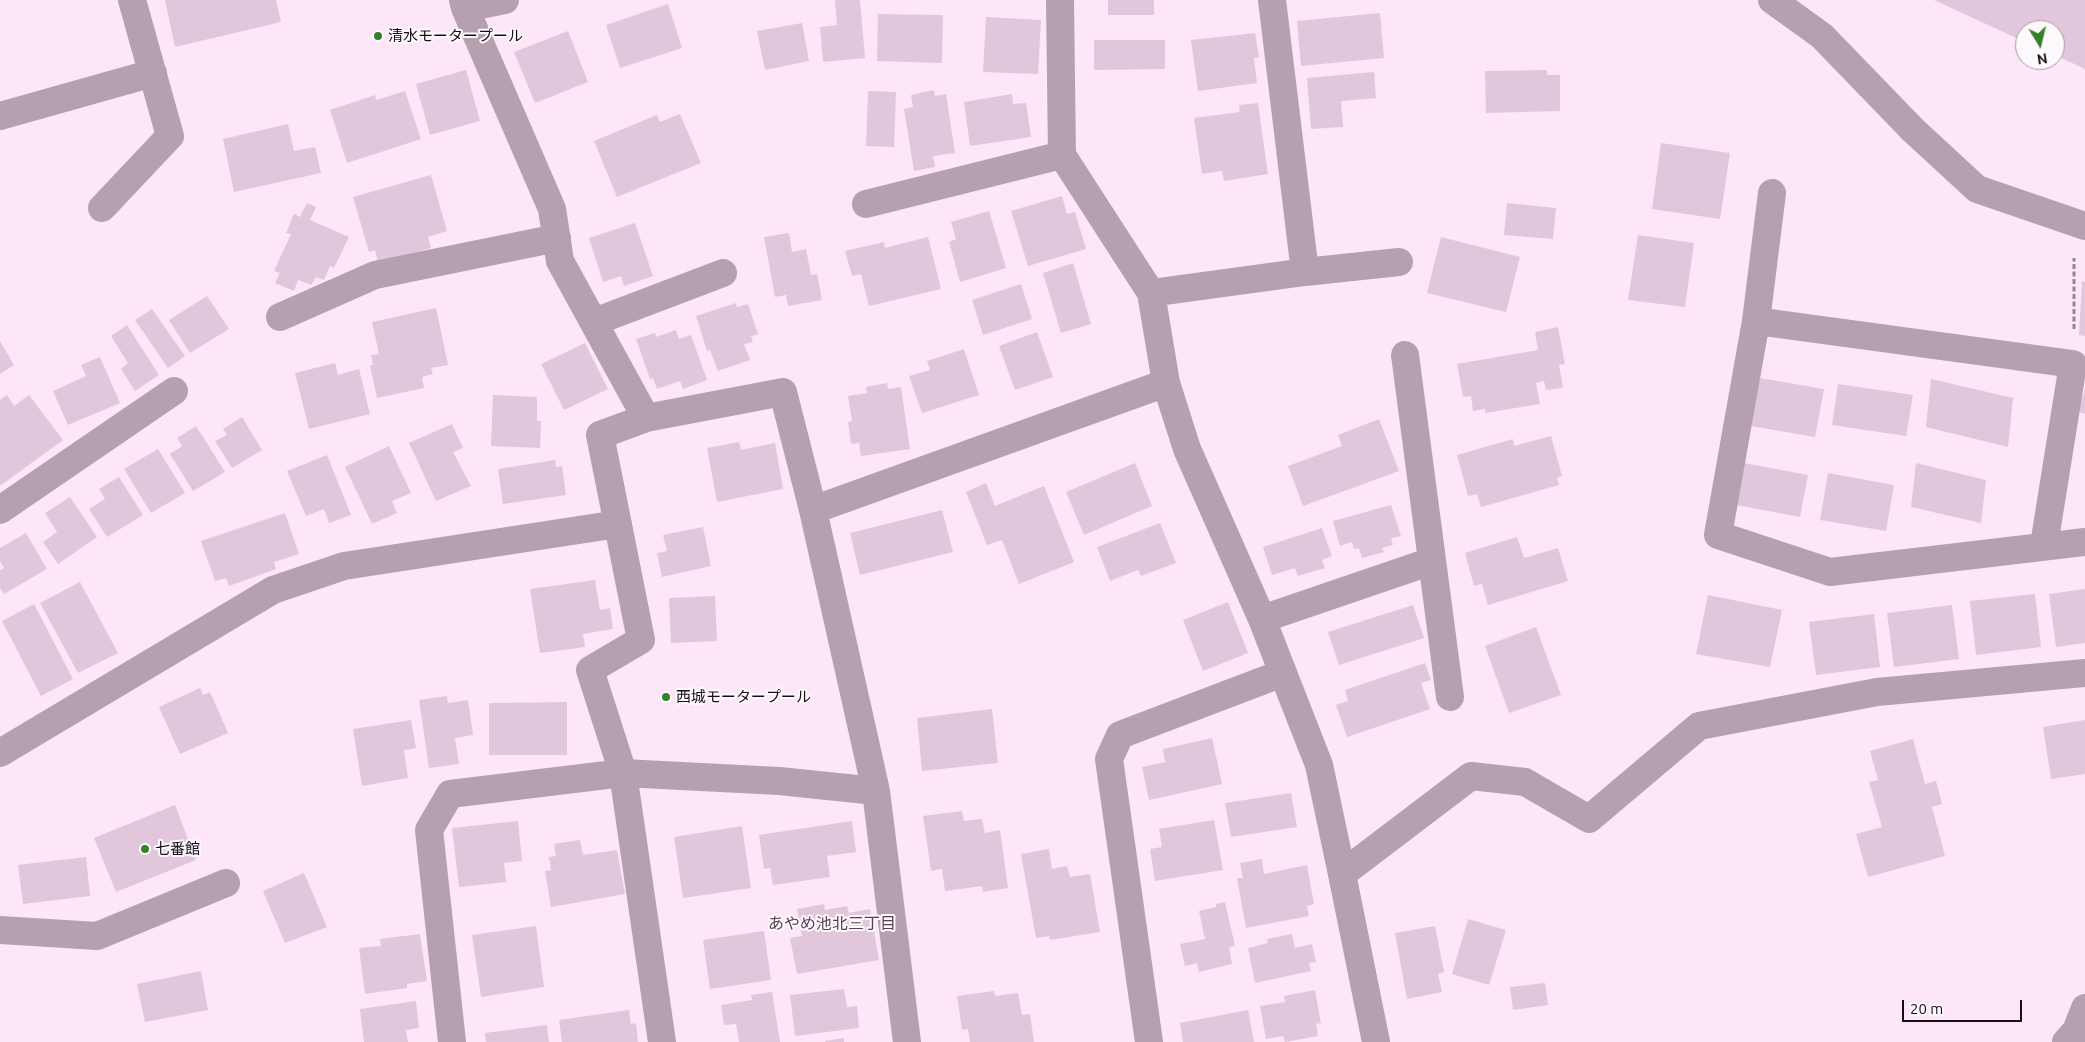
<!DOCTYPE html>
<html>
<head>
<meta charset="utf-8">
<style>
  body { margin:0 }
  #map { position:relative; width:2085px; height:1042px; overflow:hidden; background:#fce6f7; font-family:Ubuntu,sans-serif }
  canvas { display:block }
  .north { position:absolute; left:2015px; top:20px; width:50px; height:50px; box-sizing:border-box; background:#fef9fd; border:1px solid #a29ba0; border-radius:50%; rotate:171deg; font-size:14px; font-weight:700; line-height:20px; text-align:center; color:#170e15 }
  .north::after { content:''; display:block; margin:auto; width:18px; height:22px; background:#35812a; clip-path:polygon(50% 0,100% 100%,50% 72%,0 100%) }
  .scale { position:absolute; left:1902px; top:1000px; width:120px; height:22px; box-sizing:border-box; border:2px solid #170e15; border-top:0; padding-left:6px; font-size:15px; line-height:18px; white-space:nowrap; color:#170e15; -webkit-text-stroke:4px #fef9fd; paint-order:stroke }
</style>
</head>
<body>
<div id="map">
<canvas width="2085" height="1042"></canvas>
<div class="north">N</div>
<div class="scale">20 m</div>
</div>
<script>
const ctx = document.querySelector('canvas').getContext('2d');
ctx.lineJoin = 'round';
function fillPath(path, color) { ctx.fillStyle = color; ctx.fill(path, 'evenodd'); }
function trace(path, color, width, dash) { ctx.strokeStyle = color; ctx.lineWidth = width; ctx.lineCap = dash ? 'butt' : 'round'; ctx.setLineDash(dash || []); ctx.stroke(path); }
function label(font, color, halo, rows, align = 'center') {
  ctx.font = font + ' Ubuntu,"Noto Sans JP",sans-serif'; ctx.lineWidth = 4; ctx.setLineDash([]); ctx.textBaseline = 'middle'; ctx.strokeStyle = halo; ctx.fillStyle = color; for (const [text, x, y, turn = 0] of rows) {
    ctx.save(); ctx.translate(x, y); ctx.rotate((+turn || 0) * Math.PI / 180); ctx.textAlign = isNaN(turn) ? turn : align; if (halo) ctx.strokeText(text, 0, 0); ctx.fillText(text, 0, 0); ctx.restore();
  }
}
const building = new Path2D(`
  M 165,0 L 276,0 L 281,22 L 175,47 Z
  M 835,0 L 860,0 L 865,58 L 823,62 L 820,27 L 837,25 Z
  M 1108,0 L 1154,0 L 1154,15 L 1108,15 Z
  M 1934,0 L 2085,0 L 2085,69 L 2055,55 L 2055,30 L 2025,30 L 2025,42 Z
  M 668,4 L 682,48 L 620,68 L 606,25 Z
  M 1380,13 L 1384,58 L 1301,66 L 1297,21 Z
  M 878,14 L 943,15 L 942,63 L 877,61 Z
  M 986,17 L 1041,20 L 1038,74 L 983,72 Z
  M 802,23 L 809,61 L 765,70 L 757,31 Z
  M 568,31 L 588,82 L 535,103 L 514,52 Z
  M 1255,33 L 1259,57 L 1254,58 L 1257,83 L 1198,91 L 1191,40 Z
  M 1094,40 L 1165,40 L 1165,69 L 1094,70 Z
  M 466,70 L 480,121 L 430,135 L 416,84 Z
  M 1547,70 L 1547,75 L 1560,75 L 1560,111 L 1486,113 L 1485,71 Z
  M 1374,72 L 1376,98 L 1341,101 L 1343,127 L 1311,129 L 1307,78 Z
  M 934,90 L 935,96 L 946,94 L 955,153 L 933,156 L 935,167 L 914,171 L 904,109 L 913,107 L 911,95 Z
  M 405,91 L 421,139 L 347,163 L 330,110 L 375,95 L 376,100 Z
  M 868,91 L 896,92 L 894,147 L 866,146 Z
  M 1012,94 L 1013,104 L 1026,103 L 1031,137 L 970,146 L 964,102 Z
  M 1258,103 L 1268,174 L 1224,181 L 1222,171 L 1202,174 L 1194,118 L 1240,112 L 1239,105 Z
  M 680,114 L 701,163 L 617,197 L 594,141 L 657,115 L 660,122 Z
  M 288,124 L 294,151 L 315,147 L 321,173 L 234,192 L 223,139 Z
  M 1661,143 L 1730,153 L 1720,219 L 1652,209 Z
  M 431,175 L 447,231 L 428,237 L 431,248 L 378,263 L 375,250 L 369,252 L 353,197 Z
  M 1062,196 L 1067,214 L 1075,212 L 1086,249 L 1028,266 L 1011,211 Z
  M 307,203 L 316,207 L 310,220 L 349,237 L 334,268 L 330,266 L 324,280 L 316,277 L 311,285 L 298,280 L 294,291 L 275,283 L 280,273 L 274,271 L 291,234 L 286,233 L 294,214 L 300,217 Z
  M 1507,203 L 1556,208 L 1553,239 L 1504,235 Z
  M 989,211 L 1006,268 L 960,282 L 949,242 L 956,239 L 951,222 Z
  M 635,223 L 653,276 L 624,286 L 621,276 L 603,282 L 589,238 Z
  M 789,233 L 792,252 L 806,249 L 811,275 L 817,274 L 822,300 L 788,306 L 786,295 L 775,297 L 764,237 Z
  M 1638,235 L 1694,243 L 1685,307 L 1628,300 Z
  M 928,237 L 941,289 L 869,306 L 861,274 L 852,276 L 845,251 L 884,242 L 885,248 Z
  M 1441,237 L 1520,257 L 1506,312 L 1427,293 Z
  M 1073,263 L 1091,324 L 1061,333 L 1043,273 Z
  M 2082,281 L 2085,282 L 2085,336 L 2079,335 Z
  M 1021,284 L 1032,319 L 983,335 L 972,300 Z
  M 207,296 L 229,329 L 190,353 L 169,320 Z
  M 736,303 L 737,307 L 748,304 L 758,334 L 751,336 L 753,342 L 744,344 L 750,360 L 718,371 L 710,350 L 707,351 L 696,316 Z
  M 436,308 L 448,365 L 431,368 L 433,374 L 422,377 L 424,388 L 377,398 L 370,365 L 373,365 L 371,355 L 379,354 L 372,322 Z
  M 152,309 L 185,356 L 168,368 L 135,320 Z
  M 127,325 L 159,375 L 135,391 L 121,369 L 128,363 L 111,336 Z
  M 1558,327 L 1565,364 L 1559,365 L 1563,388 L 1546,390 L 1544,381 L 1536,383 L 1540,404 L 1485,413 L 1485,409 L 1473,411 L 1471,396 L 1463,397 L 1457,364 L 1538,350 L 1535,332 Z
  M 676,330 L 679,339 L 691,335 L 707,380 L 683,389 L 680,381 L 657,389 L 653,378 L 650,379 L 636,339 L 655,333 L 656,337 Z
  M 1037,332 L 1053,377 L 1015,390 L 999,346 Z
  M 0,341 L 14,365 L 0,374 Z
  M 585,343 L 608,389 L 564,410 L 541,364 Z
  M 964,349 L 979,395 L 922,413 L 909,376 L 930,370 L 927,361 Z
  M 100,357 L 120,403 L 68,425 L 53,391 L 86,376 L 81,365 Z
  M 335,363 L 338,375 L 359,369 L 370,414 L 309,429 L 295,373 Z
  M 1754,377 L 1824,389 L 1815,437 L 1745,425 Z
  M 1931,379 L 2013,398 L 2008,447 L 1926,427 Z
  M 887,383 L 888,389 L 901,387 L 910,449 L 861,456 L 859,443 L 851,444 L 848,422 L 852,421 L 848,396 L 867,393 L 866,387 Z
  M 1838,384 L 1913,395 L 1906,436 L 1832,425 Z
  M 2085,389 L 2085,414 L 2078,412 Z
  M 7,395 L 14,406 L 29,395 L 63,440 L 0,486 L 0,400 Z
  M 493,395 L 537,397 L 537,421 L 541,421 L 540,448 L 491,446 Z
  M 242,417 L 262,450 L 232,468 L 215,441 L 227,435 L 223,429 Z
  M 1379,419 L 1399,471 L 1303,506 L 1288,466 L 1342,446 L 1338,435 Z
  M 452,424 L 463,448 L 453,452 L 471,486 L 436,501 L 409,443 Z
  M 196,426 L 225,472 L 193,491 L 170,454 L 182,446 L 177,438 Z
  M 1551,436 L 1562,476 L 1557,478 L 1559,485 L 1481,507 L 1477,494 L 1468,496 L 1457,455 L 1513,439 L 1514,446 Z
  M 739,442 L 741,450 L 775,443 L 783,489 L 717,502 L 707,448 Z
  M 389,446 L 411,493 L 392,501 L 397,513 L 372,524 L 345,467 Z
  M 158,449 L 185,493 L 151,513 L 124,469 Z
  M 327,455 L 351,515 L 329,523 L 324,509 L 306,516 L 287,471 Z
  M 555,460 L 556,467 L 562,466 L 566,495 L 503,504 L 498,469 Z
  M 1135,463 L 1152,506 L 1084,535 L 1066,492 Z
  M 1744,463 L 1808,475 L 1800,517 L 1736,505 Z
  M 1916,463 L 1986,480 L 1981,523 L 1911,507 Z
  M 1828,473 L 1894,485 L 1886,531 L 1820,520 Z
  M 119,477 L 143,515 L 107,537 L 89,509 L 105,499 L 99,489 Z
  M 986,483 L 995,506 L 1044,486 L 1074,562 L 1019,584 L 1002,540 L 987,545 L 966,492 Z
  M 70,497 L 97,537 L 58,564 L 43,542 L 57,532 L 45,513 Z
  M 1391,505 L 1401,536 L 1391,538 L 1393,545 L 1382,548 L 1384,552 L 1362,558 L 1359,548 L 1354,549 L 1352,542 L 1340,546 L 1333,521 Z
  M 942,510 L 953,552 L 860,575 L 850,533 Z
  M 285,513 L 299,554 L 274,562 L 276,569 L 229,586 L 226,578 L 215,581 L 201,541 Z
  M 1160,523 L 1176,563 L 1141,576 L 1138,570 L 1110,581 L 1097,547 Z
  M 703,527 L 711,566 L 662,577 L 657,553 L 667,551 L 663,535 Z
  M 1322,528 L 1332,556 L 1322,560 L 1325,568 L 1298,576 L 1295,568 L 1272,575 L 1263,547 Z
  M 26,533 L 47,569 L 4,594 L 0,588 L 0,570 L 4,568 L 0,561 L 0,548 Z
  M 1517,537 L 1524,558 L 1558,548 L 1568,581 L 1488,605 L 1482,584 L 1474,586 L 1465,553 Z
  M 595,580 L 600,610 L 610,608 L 613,629 L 583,634 L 585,647 L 540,653 L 530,589 Z
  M 80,582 L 118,653 L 78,673 L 40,603 Z
  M 2085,589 L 2085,643 L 2056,647 L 2049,594 Z
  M 2035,594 L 2041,647 L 1976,655 L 1970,601 Z
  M 1708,595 L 1782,610 L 1770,667 L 1696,654 Z
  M 715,596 L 717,641 L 671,643 L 669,598 Z
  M 1228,602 L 1248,653 L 1203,671 L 1183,620 Z
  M 34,604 L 73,679 L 41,696 L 2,621 Z
  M 1413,605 L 1424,638 L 1339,665 L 1328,632 Z
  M 1952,605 L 1959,659 L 1894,667 L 1887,613 Z
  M 1874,614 L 1880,667 L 1816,675 L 1809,622 Z
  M 1536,627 L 1561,695 L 1509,713 L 1485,646 Z
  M 1425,663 L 1431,680 L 1421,683 L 1430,709 L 1347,737 L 1336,705 L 1348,701 L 1345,690 Z
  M 200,688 L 203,695 L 210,692 L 228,733 L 180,754 L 159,707 Z
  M 447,696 L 448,703 L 468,700 L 473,735 L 455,738 L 459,764 L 429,768 L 419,700 Z
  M 567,702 L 567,755 L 489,755 L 489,703 Z
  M 992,709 L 998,763 L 922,771 L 917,718 Z
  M 411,720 L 416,748 L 404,750 L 408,778 L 362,786 L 353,729 Z
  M 2085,720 L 2085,774 L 2051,779 L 2043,727 Z
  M 1212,738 L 1222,784 L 1149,800 L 1142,767 L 1165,762 L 1163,749 Z
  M 1913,739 L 1925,784 L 1936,781 L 1942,804 L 1932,807 L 1945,856 L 1868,877 L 1856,834 L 1882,827 L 1869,782 L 1878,780 L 1870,751 Z
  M 1291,793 L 1297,827 L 1231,837 L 1225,803 Z
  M 175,805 L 196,860 L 116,892 L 94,838 Z
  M 962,811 L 964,821 L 982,819 L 985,833 L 1000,830 L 1008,888 L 983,892 L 982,886 L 945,891 L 942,869 L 931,871 L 923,816 Z
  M 1214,820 L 1223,870 L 1155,881 L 1150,849 L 1162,847 L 1159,829 Z
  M 518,821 L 522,861 L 504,863 L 506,882 L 459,887 L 452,828 Z
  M 852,821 L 856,852 L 827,856 L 830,877 L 773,885 L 770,868 L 764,869 L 759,835 Z
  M 742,826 L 751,888 L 683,898 L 674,837 Z
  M 580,840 L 583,855 L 617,850 L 625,894 L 551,907 L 545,871 L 551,870 L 549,857 L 556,856 L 554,844 Z
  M 1049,849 L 1052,869 L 1067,866 L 1070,877 L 1090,874 L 1100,932 L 1050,940 L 1049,936 L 1036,938 L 1021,854 Z
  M 86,857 L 90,896 L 23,904 L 18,865 Z
  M 1262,859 L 1264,874 L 1307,865 L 1314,904 L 1307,906 L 1309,916 L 1246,928 L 1237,878 L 1243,878 L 1240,863 Z
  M 304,873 L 327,927 L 285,943 L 263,891 Z
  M 1225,902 L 1235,946 L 1229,947 L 1232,964 L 1199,972 L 1197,963 L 1185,966 L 1180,944 L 1205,939 L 1199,911 L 1216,907 L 1216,904 Z
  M 824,904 L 825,910 L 847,906 L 849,913 L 870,909 L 879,960 L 797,974 L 790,938 L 802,936 L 797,909 Z
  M 1468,919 L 1506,930 L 1489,985 L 1452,974 Z
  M 536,926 L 544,987 L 481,997 L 472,935 Z
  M 1435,926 L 1444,972 L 1438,974 L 1442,992 L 1407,999 L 1395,933 Z
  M 764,931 L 771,980 L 710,989 L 703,940 Z
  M 420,934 L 427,981 L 407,984 L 407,988 L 365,994 L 359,948 L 381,946 L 380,939 Z
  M 1292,934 L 1295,948 L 1312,944 L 1316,962 L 1309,963 L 1311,971 L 1255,983 L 1248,948 L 1268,943 L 1267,939 Z
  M 201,971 L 208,1010 L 145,1022 L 137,984 Z
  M 1545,983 L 1548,1005 L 1513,1010 L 1510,987 Z
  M 844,989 L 847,1007 L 857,1006 L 859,1028 L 795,1036 L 790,995 Z
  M 1315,990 L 1321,1023 L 1316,1024 L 1318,1036 L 1285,1042 L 1283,1036 L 1266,1039 L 1260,1006 L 1285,1002 L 1284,996 Z
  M 994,991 L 995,996 L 1018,993 L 1022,1015 L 1030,1014 L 1034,1042 L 970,1042 L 968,1029 L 962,1030 L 957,996 Z
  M 772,992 L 780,1042 L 739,1042 L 736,1024 L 724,1025 L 721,1005 L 752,1000 L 751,995 Z
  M 416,1001 L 419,1028 L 406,1030 L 408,1042 L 364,1042 L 360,1009 Z
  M 629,1010 L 631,1024 L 636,1023 L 638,1042 L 562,1042 L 559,1020 Z
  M 1248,1010 L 1254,1042 L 1183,1042 L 1180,1023 Z
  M 547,1025 L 549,1042 L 486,1042 L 485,1033 Z
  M 844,1038 L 844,1042 L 825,1042 L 825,1041 Z`);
const path = new Path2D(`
  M 2074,329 L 2074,258`);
const minor = new Path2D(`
  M 463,0 L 465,8 L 552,209 L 560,261 L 646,418 L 600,435 L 641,640 L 590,670 L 623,773 L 662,1042
  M 1060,0 L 1062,155 L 1151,293 L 1166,383 L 1187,449 L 1262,619 L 1283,673 L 1120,735 L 1109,759 L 1149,1042
  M 1272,0 L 1305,272
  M 1772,0 L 1822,36 L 1913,130 L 1977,189 L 2085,226
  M 465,8 L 505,0
  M 0,116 L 153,73
  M 1772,193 L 1756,321 L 1718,535 L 1830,572 L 2085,542
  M 866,204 L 1062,155
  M 102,208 L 170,136 L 132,0
  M 1151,293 L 1305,272 L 1399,262
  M 280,317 L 375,275 L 557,238
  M 1756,321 L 2073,364 L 2044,545
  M 594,322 L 723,273
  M 1405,355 L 1450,697
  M 646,418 L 783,392 L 813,510 L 876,791 L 907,1042
  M 0,510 L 174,391
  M 813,510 L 1166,383
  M 1262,619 L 1432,561
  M 1283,673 L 1319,765 L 1342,874 L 1471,776 L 1525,782 L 1589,819 L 1699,726 L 1877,692 L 2085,673
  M 0,753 L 273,590 L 344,566 L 618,524
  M 1342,874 L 1376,1042
  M 0,930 L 97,936 L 226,883
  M 452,1042 L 429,830 L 450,794 L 623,773 L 779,781 L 876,791
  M 2066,1042 L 2076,1031 L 2085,1008`);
const markers = [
  [378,36,5,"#35812a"],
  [666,697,5,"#35812a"],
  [145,849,5,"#35812a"]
];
const poiNames = [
  ["清水モータープール",388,36],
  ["西城モータープール",676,697],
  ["七番館",155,849]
];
const neighbourhoodNames = [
  ["あやめ池北三丁目",832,924]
];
fillPath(building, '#e2c7dc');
trace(path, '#958591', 3, [5, 2.5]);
trace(minor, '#b5a0b0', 28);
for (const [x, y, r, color] of markers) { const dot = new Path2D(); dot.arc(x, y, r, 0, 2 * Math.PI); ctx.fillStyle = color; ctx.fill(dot); trace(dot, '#fef9fd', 2); }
label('15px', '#170e15', '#fef9fd', poiNames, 'left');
label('16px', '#574052', '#fef9fd', neighbourhoodNames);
</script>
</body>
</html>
